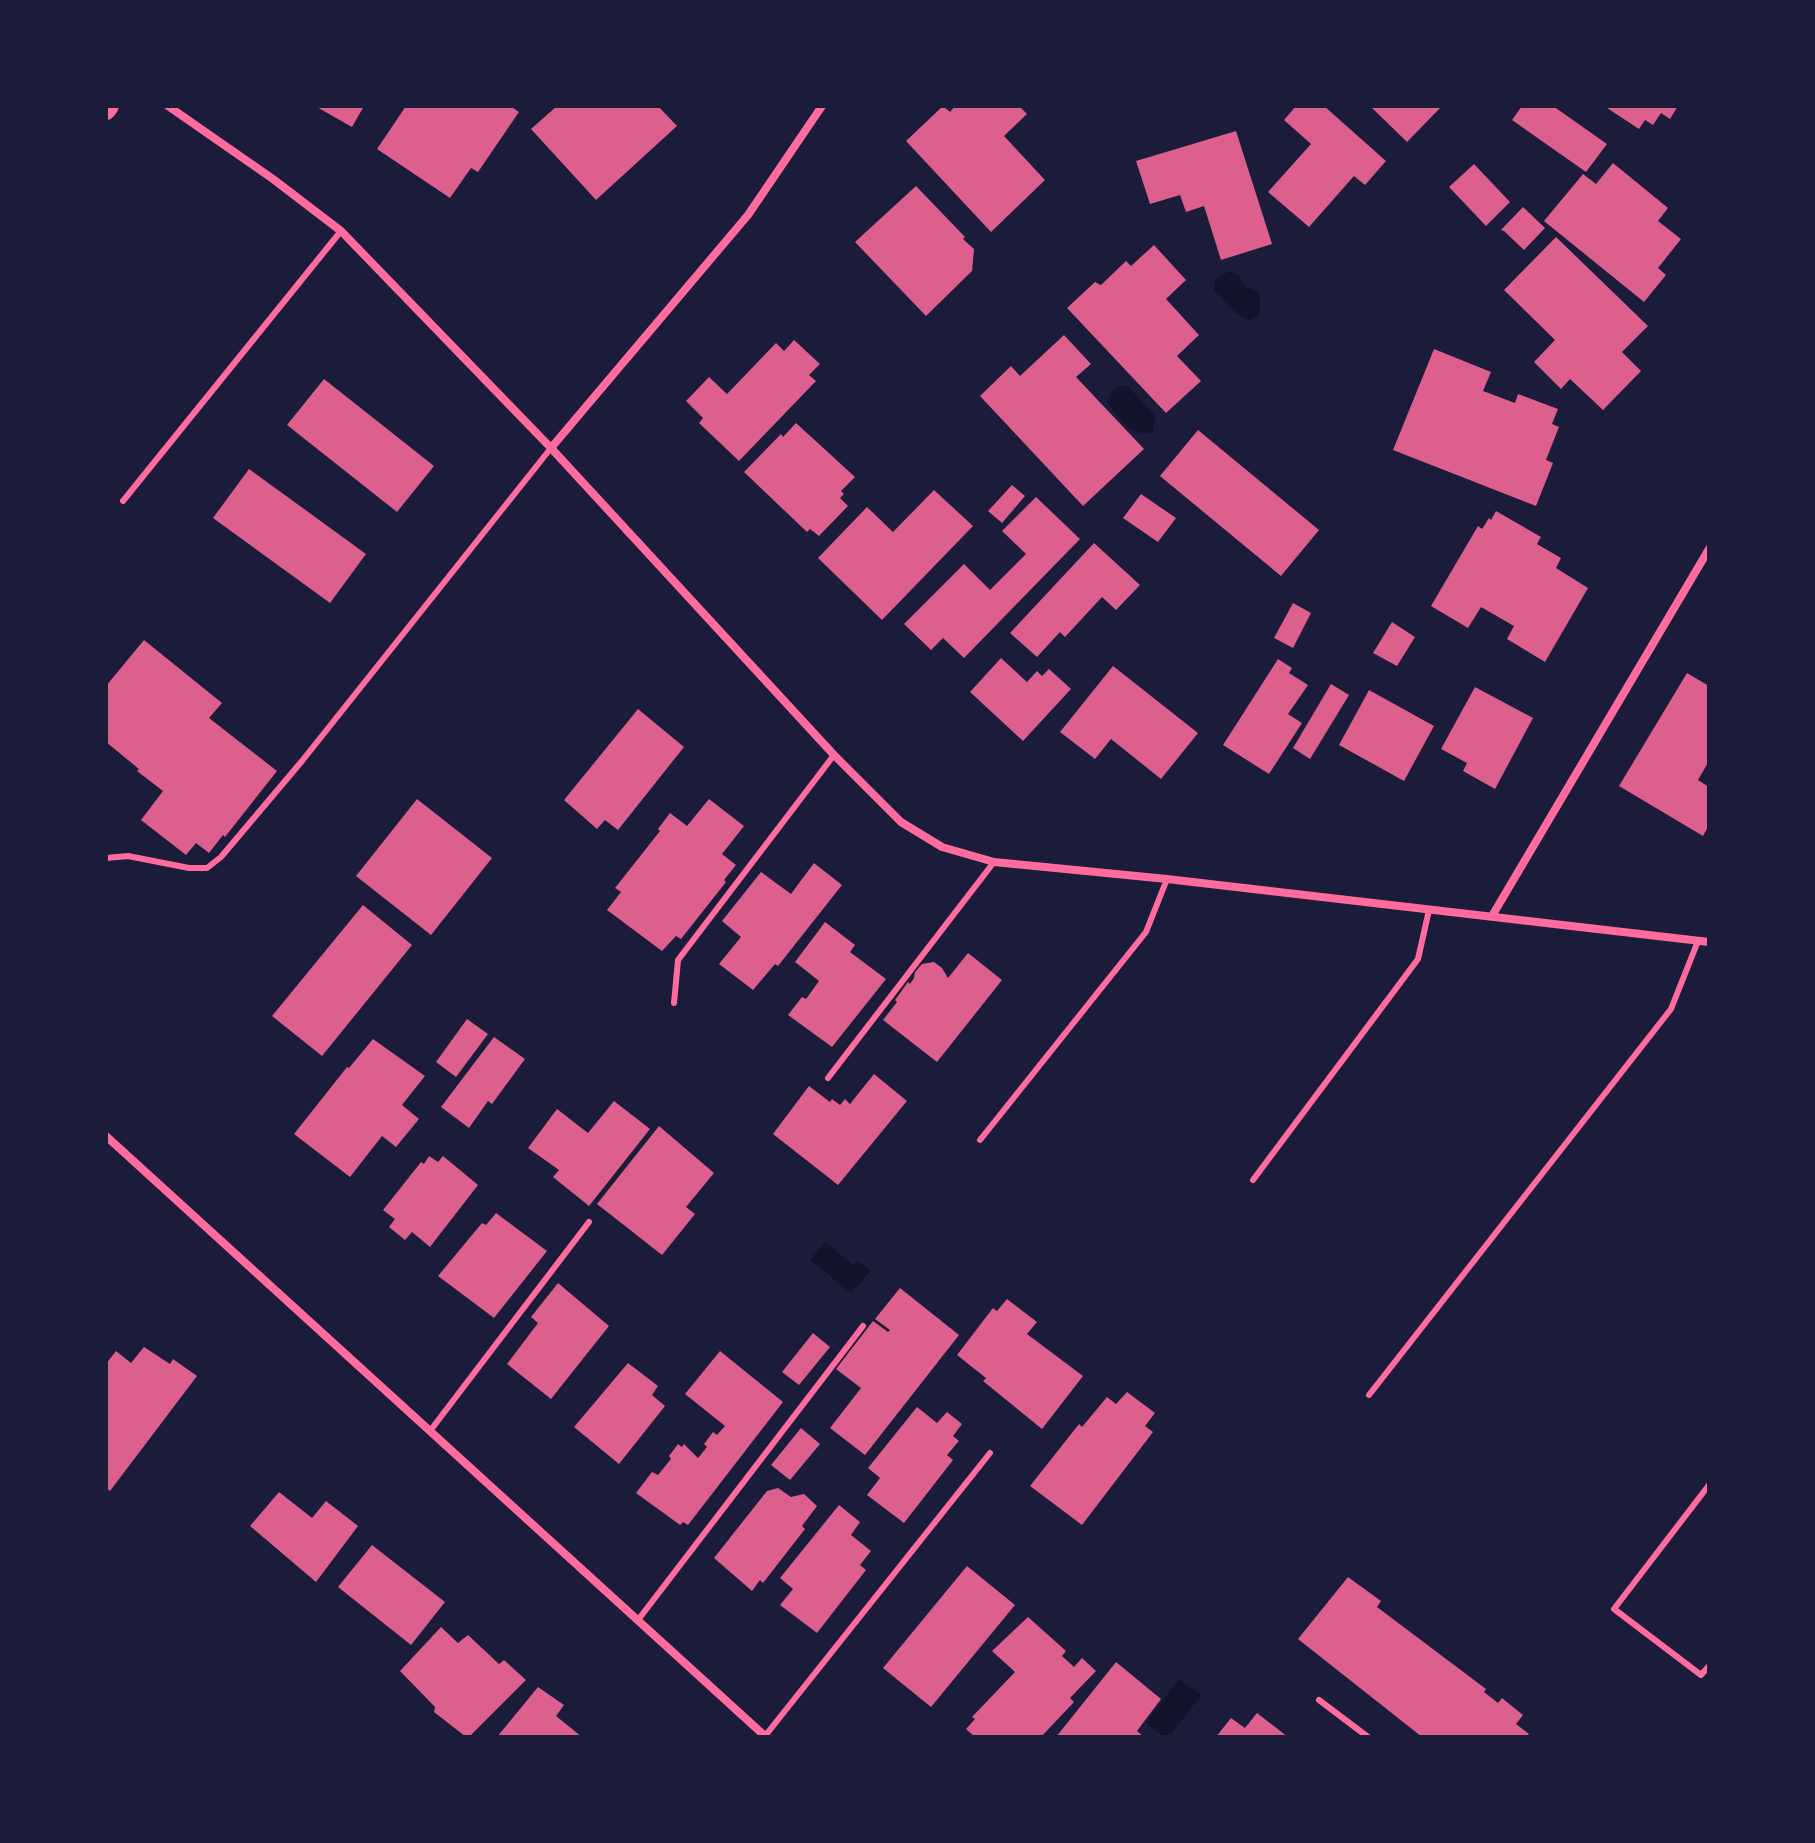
<!DOCTYPE html>
<html>
<head>
<meta charset="utf-8">
<style>
  body { margin:0 }
  #map { position:relative; width:1815px; height:1843px; overflow:hidden; background:#1b1b3a; font-family:"PT Sans Narrow",sans-serif }
  canvas { display:block }
  .frame { position:absolute; inset:0; border:108px solid #1b1b3a; pointer-events:none }
</style>
</head>
<body>
<div id="map">
<canvas width="1815" height="1843"></canvas>
<div class="frame"></div>
</div>
<script>
const ctx = document.querySelector('canvas').getContext('2d');
ctx.lineJoin = 'round';
function fillPath(path, color) { ctx.fillStyle = color; ctx.fill(path, 'evenodd'); }
function trace(path, color, width, dash) { ctx.strokeStyle = color; ctx.lineWidth = width; ctx.lineCap = dash ? 'butt' : 'round'; ctx.setLineDash(dash || []); ctx.stroke(path); }
const water = new Path2D(`
  M 1229,271 L 1239,275 L 1245,287 L 1258,291 L 1261,304 L 1258,317 L 1249,320 L 1237,314 L 1214,290 L 1215,280 Z
  M 1117,386 L 1128,386 L 1155,416 L 1153,431 C 1133,440 1118,417 1107,401 L 1111,392 Z
  M 825,1242 L 853,1265 L 858,1261 L 871,1271 L 851,1293 L 810,1260 Z
  M 1179,1679 L 1201,1695 L 1169,1737 L 1164,1737 L 1146,1723 Z`);
const building = new Path2D(`
  M 315,106 L 364,106 L 352,127 Z
  M 406,106 L 510,106 L 519,112 L 478,172 L 471,168 L 450,198 L 377,149 Z
  M 557,106 L 658,106 L 677,126 L 596,200 L 531,129 Z
  M 943,106 L 950,112 L 955,106 L 1019,106 L 1027,114 L 1004,136 L 1045,180 L 991,232 L 906,141 Z
  M 1296,106 L 1324,106 L 1386,161 L 1365,185 L 1354,176 L 1309,227 L 1268,192 L 1311,144 L 1284,120 Z
  M 1370,106 L 1442,106 L 1407,142 Z
  M 1522,106 L 1553,106 L 1607,144 L 1586,172 L 1512,120 Z
  M 1604,106 L 1678,106 L 1670,119 L 1661,113 L 1653,125 L 1645,120 L 1639,129 Z
  M 1236,131 L 1272,244 L 1221,260 L 1204,206 L 1186,212 L 1180,195 L 1150,204 L 1136,161 Z
  M 1613,163 L 1668,208 L 1658,221 L 1681,239 L 1658,268 L 1666,275 L 1644,302 L 1544,221 L 1583,174 L 1596,184 Z
  M 1474,164 L 1510,202 L 1486,226 L 1449,187 Z
  M 916,186 L 965,237 L 963,239 L 974,249 L 972,271 L 926,316 L 855,242 Z
  M 1523,207 L 1545,228 L 1524,250 L 1504,231 L 1501,230 Z
  M 1556,237 L 1648,326 L 1622,352 L 1641,371 L 1603,410 L 1570,379 L 1561,389 L 1534,362 L 1555,340 L 1504,290 Z
  M 1154,245 L 1186,280 L 1166,299 L 1199,335 L 1177,356 L 1201,381 L 1166,413 L 1067,308 L 1095,282 L 1101,285 L 1126,261 L 1131,266 Z
  M 1064,335 L 1091,364 L 1076,377 L 1144,449 L 1083,506 L 980,396 L 1011,366 L 1020,376 Z
  M 794,340 L 820,364 L 809,375 L 816,381 L 739,461 L 699,423 L 703,418 L 686,401 L 709,377 L 727,394 L 776,343 L 784,351 Z
  M 1434,349 L 1491,372 L 1483,391 L 1515,403 L 1518,394 L 1558,409 L 1552,424 L 1559,427 L 1546,460 L 1553,463 L 1536,506 L 1393,450 Z
  M 324,379 L 434,466 L 397,512 L 287,425 Z
  M 796,423 L 855,477 L 841,491 L 844,494 L 840,498 L 848,506 L 819,536 L 810,529 L 807,532 L 744,472 L 781,434 L 783,437 Z
  M 1198,430 L 1319,530 L 1281,576 L 1160,476 Z
  M 249,469 L 366,554 L 330,603 L 213,518 Z
  M 1012,485 L 1025,496 L 1002,523 L 988,511 Z
  M 934,490 L 973,526 L 882,620 L 818,558 L 867,507 L 893,532 Z
  M 1141,494 L 1176,518 L 1158,542 L 1123,518 Z
  M 1036,497 L 1080,539 L 964,658 L 943,638 L 931,650 L 904,624 L 964,564 L 990,590 L 1026,554 L 1002,531 Z
  M 1496,511 L 1541,537 L 1537,544 L 1561,558 L 1556,568 L 1588,588 L 1545,662 L 1507,639 L 1514,626 L 1481,607 L 1468,628 L 1431,606 L 1478,526 L 1482,529 L 1489,518 L 1491,520 Z
  M 1094,543 L 1140,585 L 1116,610 L 1102,597 L 1065,637 L 1060,632 L 1037,657 L 1010,633 Z
  M 1293,603 L 1311,613 L 1293,648 L 1274,638 Z
  M 1392,622 L 1415,637 L 1397,666 L 1373,653 Z
  M 144,640 L 222,703 L 209,718 L 277,771 L 225,837 L 223,835 L 209,853 L 196,843 L 186,855 L 141,820 L 163,791 L 137,771 L 139,769 L 106,742 L 106,686 Z
  M 1001,658 L 1027,682 L 1037,671 L 1042,676 L 1049,669 L 1071,689 L 1023,741 L 970,692 Z
  M 1278,659 L 1292,668 L 1289,673 L 1308,685 L 1288,714 L 1302,723 L 1269,774 L 1223,745 Z
  M 1113,666 L 1198,733 L 1161,779 L 1111,739 L 1095,759 L 1060,732 Z
  M 1687,673 L 1709,686 L 1709,761 L 1698,780 L 1709,787 L 1709,825 L 1703,836 L 1619,786 Z
  M 1331,684 L 1349,695 L 1310,759 L 1293,748 Z
  M 1475,687 L 1533,718 L 1495,789 L 1463,771 L 1467,763 L 1441,749 Z
  M 1369,690 L 1434,726 L 1404,781 L 1339,745 Z
  M 638,709 L 684,747 L 618,830 L 605,820 L 597,829 L 564,800 Z
  M 417,799 L 492,858 L 431,935 L 356,876 Z
  M 709,799 L 744,826 L 722,854 L 736,865 L 724,880 L 726,882 L 681,939 L 676,936 L 662,951 L 607,910 L 621,892 L 615,888 L 660,831 L 658,829 L 670,813 L 687,826 Z
  M 814,863 L 842,885 L 778,966 L 775,964 L 753,990 L 719,964 L 741,937 L 722,921 L 761,872 L 791,894 Z
  M 363,905 L 412,945 L 322,1056 L 272,1016 Z
  M 825,922 L 855,945 L 850,952 L 886,979 L 832,1047 L 788,1015 L 802,997 L 806,999 L 819,981 L 795,962 Z
  M 968,953 L 1002,980 L 937,1062 L 883,1020 L 897,1002 L 895,1000 L 908,982 L 910,984 L 914,978 L 915,972 L 922,964 L 934,962 L 942,968 L 948,978 Z
  M 467,1019 L 488,1034 L 456,1077 L 436,1062 Z
  M 494,1037 L 525,1059 L 492,1104 L 488,1101 L 469,1128 L 441,1107 Z
  M 373,1039 L 425,1076 L 402,1105 L 419,1119 L 396,1147 L 382,1136 L 350,1177 L 294,1134 L 347,1067 L 349,1068 Z
  M 874,1074 L 907,1101 L 838,1185 L 773,1134 L 809,1086 L 830,1102 L 832,1099 L 840,1105 L 845,1099 L 850,1104 Z
  M 614,1101 L 650,1129 L 589,1206 L 553,1177 L 559,1170 L 528,1148 L 557,1109 L 588,1133 Z
  M 659,1126 L 714,1173 L 686,1207 L 695,1214 L 662,1255 L 597,1204 Z
  M 429,1156 L 438,1162 L 443,1156 L 478,1185 L 430,1247 L 412,1232 L 405,1240 L 389,1227 L 395,1219 L 383,1210 L 421,1162 L 424,1164 Z
  M 496,1213 L 547,1251 L 494,1318 L 438,1276 L 482,1223 L 486,1225 Z
  M 558,1283 L 609,1326 L 551,1399 L 507,1364 L 538,1323 L 531,1317 Z
  M 900,1288 L 959,1335 L 865,1455 L 830,1428 L 861,1388 L 836,1369 L 873,1321 L 888,1332 L 890,1330 L 875,1319 Z
  M 1007,1299 L 1037,1322 L 1027,1334 L 1083,1376 L 1042,1429 L 983,1381 L 986,1378 L 957,1355 L 993,1308 L 997,1311 Z
  M 813,1333 L 830,1347 L 799,1385 L 782,1372 Z
  M 144,1347 L 170,1364 L 173,1359 L 197,1376 L 110,1491 L 106,1488 L 106,1364 L 116,1351 L 131,1363 Z
  M 720,1351 L 783,1402 L 688,1525 L 683,1522 L 680,1525 L 636,1493 L 652,1472 L 658,1475 L 671,1459 L 669,1456 L 678,1444 L 682,1447 L 684,1444 L 698,1458 L 707,1447 L 704,1444 L 713,1432 L 717,1435 L 725,1426 L 685,1394 Z
  M 628,1363 L 658,1386 L 652,1395 L 665,1406 L 619,1464 L 574,1427 Z
  M 1127,1392 L 1155,1413 L 1145,1426 L 1153,1432 L 1082,1525 L 1030,1486 L 1079,1424 L 1082,1427 L 1107,1397 L 1116,1404 Z
  M 917,1407 L 937,1423 L 947,1412 L 962,1424 L 953,1436 L 959,1441 L 947,1455 L 953,1460 L 904,1523 L 867,1495 L 880,1478 L 868,1468 Z
  M 801,1428 L 820,1444 L 790,1480 L 771,1465 Z
  M 778,1488 L 791,1497 L 804,1494 L 817,1506 L 802,1526 L 805,1529 L 763,1583 L 760,1580 L 752,1591 L 714,1558 L 767,1491 Z
  M 279,1492 L 312,1518 L 326,1501 L 358,1526 L 316,1582 L 250,1526 Z
  M 839,1505 L 860,1522 L 851,1535 L 871,1551 L 860,1565 L 866,1570 L 817,1633 L 780,1605 L 793,1589 L 780,1578 Z
  M 372,1545 L 445,1602 L 411,1645 L 338,1587 Z
  M 967,1566 L 1015,1605 L 931,1707 L 883,1668 Z
  M 1348,1577 L 1381,1601 L 1377,1607 L 1486,1689 L 1484,1692 L 1498,1703 L 1502,1698 L 1523,1715 L 1516,1724 L 1529,1734 L 1526,1737 L 1422,1737 L 1298,1639 Z
  M 1028,1617 L 1066,1651 L 1062,1656 L 1074,1667 L 1082,1658 L 1096,1671 L 1070,1698 L 1074,1702 L 1041,1737 L 975,1737 L 966,1729 L 975,1719 L 972,1717 L 1015,1672 L 992,1651 Z
  M 441,1627 L 458,1643 L 468,1635 L 499,1664 L 504,1660 L 526,1680 L 469,1737 L 466,1737 L 434,1712 L 435,1707 L 400,1671 Z
  M 1116,1662 L 1161,1699 L 1137,1731 L 1144,1737 L 1056,1737 Z
  M 538,1687 L 564,1705 L 556,1716 L 582,1737 L 497,1737 Z
  M 1257,1713 L 1288,1737 L 1216,1737 L 1231,1718 L 1245,1728 Z`);
const service = new Path2D(`
  M 123,501 L 341,231
  M 106,858 L 128,856 L 189,868 L 207,868 L 221,857 L 302,761 L 551,448
  M 674,1003 L 678,960 L 834,755
  M 828,1078 L 994,862
  M 980,1140 L 1146,932 L 1167,879
  M 1253,1180 L 1418,959 L 1429,910
  M 1369,1395 L 1671,1009 L 1698,941
  M 430,1431 L 589,1222
  M 1709,1485 L 1614,1609 L 1701,1675 L 1709,1666
  M 638,1620 L 863,1326
  M 1319,1700 L 1368,1737
  M 765,1736 L 990,1453`);
const minor = new Path2D(`
  M 168,106 L 273,179 L 341,231 L 551,448 L 834,755 L 901,822 L 942,847 L 994,862 L 1167,879 L 1709,942
  M 551,448 L 748,215 L 822,106
  M 1492,916 L 1709,549
  M 106,1136 L 766,1737`);
const primary = new Path2D(`
  M 106,110 L 109,106`);
fillPath(water, '#12122b');
fillPath(building, '#dd5f8e');
trace(service, '#ff6b9d', 6);
trace(minor, '#ff6b9d', 8);
trace(primary, '#ff6b9d', 20);
</script>
</body>
</html>
